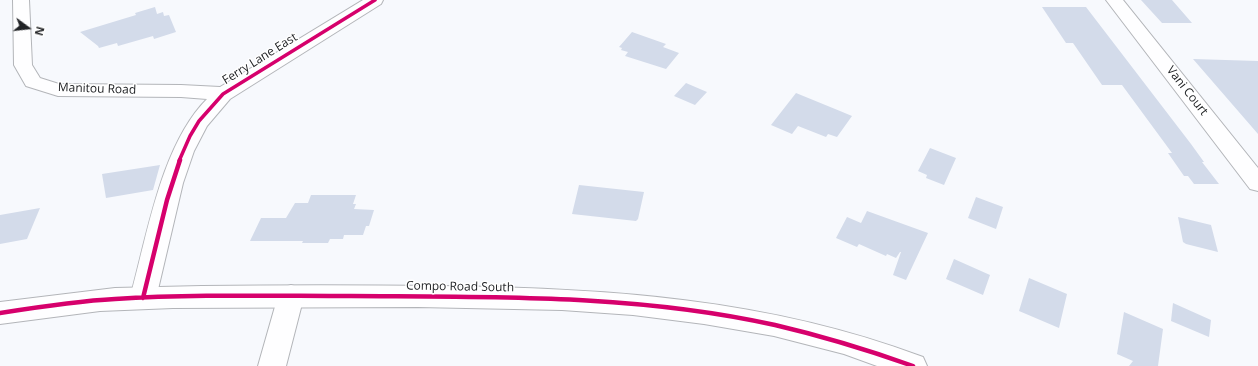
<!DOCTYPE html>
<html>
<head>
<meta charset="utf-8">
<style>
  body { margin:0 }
  #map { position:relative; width:1258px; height:366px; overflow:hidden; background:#f7f9fd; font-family:"Open Sans",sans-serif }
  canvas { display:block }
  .north { position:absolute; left:8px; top:8px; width:40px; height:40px; -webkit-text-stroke:3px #fff; paint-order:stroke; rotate:105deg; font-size:11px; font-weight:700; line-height:16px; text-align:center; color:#212326 }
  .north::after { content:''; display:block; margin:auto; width:14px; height:18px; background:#212326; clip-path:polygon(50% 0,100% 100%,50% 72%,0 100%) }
</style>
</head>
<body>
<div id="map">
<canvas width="1258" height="366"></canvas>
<div class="north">N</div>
</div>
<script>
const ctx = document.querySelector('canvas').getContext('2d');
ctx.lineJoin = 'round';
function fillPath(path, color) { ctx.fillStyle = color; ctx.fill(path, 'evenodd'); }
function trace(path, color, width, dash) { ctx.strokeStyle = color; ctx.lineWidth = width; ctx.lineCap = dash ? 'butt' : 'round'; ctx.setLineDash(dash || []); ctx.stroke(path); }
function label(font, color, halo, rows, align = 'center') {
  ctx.font = font + ' "Open Sans",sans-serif'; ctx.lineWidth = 3; ctx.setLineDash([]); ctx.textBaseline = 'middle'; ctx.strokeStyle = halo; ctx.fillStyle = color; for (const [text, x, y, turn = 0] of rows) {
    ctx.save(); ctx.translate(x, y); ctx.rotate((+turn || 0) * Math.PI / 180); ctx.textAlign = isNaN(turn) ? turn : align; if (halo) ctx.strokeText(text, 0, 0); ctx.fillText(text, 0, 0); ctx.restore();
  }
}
const building = new Path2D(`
  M 1141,0 L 1172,0 L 1192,23 L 1162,23 Z
  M 155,7 L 157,14 L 163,12 L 164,16 L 169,15 L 176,32 L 154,39 L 153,36 L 118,46 L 117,43 L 99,48 L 98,46 L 80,32 L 136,15 L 135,13 Z
  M 1042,7 L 1086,7 L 1191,144 L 1204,162 L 1202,162 L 1219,184 L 1194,184 L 1188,176 L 1184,176 L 1168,153 L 1172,153 L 1122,85 L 1102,85 L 1073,43 L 1066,43 Z
  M 632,32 L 666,44 L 663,47 L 679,53 L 666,69 L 625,56 L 628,52 L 621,50 L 622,48 L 619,47 Z
  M 1193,59 L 1258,61 L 1258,134 Z
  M 686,83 L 707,92 L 695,105 L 674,96 Z
  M 796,93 L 840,111 L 852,116 L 837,137 L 828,134 L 826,137 L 798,126 L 792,134 L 771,125 Z
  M 930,148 L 956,158 L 944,185 L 926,178 L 927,175 L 918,171 Z
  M 160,165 L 153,190 L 106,198 L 102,174 Z
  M 579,185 L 644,192 L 638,219 L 636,221 L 572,214 Z
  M 311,195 L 356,195 L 353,204 L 356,204 L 354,209 L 374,210 L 369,226 L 366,226 L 363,235 L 344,235 L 343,239 L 330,239 L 328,243 L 302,243 L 303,241 L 250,241 L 261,218 L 286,218 L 295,203 L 308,203 Z
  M 976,197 L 1003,207 L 996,229 L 968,218 Z
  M 40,208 L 27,239 L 0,244 L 0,215 Z
  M 867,211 L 928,233 L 906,280 L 893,275 L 901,252 L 900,252 L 896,258 L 887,254 L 886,256 L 859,244 L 857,247 L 836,238 L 847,217 L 861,223 Z
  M 1178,217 L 1211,225 L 1218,252 L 1186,244 L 1183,242 Z
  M 954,259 L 990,275 L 983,295 L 946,279 Z
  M 1029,278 L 1067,294 L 1059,328 L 1019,311 Z
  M 1173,303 L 1211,320 L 1209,337 L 1171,321 Z
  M 1124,312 L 1163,329 L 1158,366 L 1129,366 L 1133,361 L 1117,354 Z`);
const minor = new Path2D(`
  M 13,0 L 29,0 L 32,65 L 40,78 L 59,84 L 181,85 L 220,87 L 363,0 L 383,0 L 381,4 L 230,99 L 207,126 L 194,151 L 183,183 L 156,298 L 152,306 L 143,309 L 134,306 L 130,298 C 147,237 161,145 207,99 L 181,97 L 58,96 L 26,86 L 14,65 Z
  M 1106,0 L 1123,0 L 1258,168 L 1258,191 L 1250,189 Z
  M 291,285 L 300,288 L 304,296 L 286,366 L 258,366 L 278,296 L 282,288 Z`);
const tertiary = new Path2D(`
  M 202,286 C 281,285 360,285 440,286 C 605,288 767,298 923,357 L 927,366 L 877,366 L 844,354 L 774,336 L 704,324 L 633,315 L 562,310 L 418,307 L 173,308 L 100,311 L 0,324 L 0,302 L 115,288 Z`);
const cyclewayFar1 = new Path2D(`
  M 179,161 L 190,136 L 199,121 L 223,94 L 375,0`);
const cycleway = new Path2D(`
  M 143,298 L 167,200 L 180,160
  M 0,313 C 38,307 76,301 115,299 C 193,294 273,296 351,296 C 492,297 637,294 775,325 C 822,336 868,350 913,366`);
const streetNames = [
  ["Ferry Lane East",260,59,-32],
  ["Manitou Road",97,89,2],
  ["Vani Court",1187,91,52],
  ["Compo Road South",460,287,1]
];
fillPath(building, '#d3dbea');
trace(minor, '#b3b5b9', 2);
trace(tertiary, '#b3b5b9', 2);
fillPath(minor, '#fefeff');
fillPath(tertiary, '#fefeff');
trace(cyclewayFar1, '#d6006c', 3.5);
trace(cycleway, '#d6006c', 4.5);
label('12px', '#212326', '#fff', streetNames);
</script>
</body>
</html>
